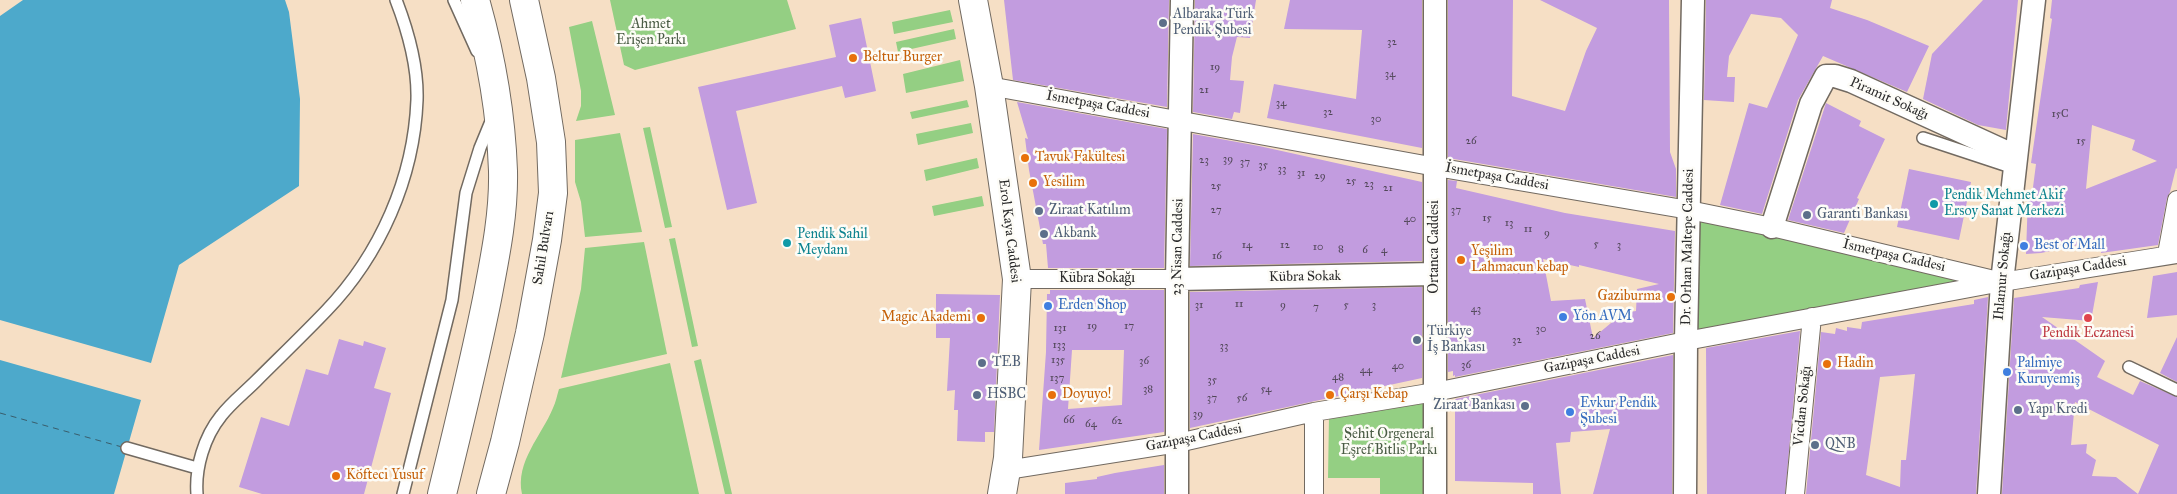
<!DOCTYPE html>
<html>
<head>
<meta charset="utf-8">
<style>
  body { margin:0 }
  canvas { display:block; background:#f6dfc5 }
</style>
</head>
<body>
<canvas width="2177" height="494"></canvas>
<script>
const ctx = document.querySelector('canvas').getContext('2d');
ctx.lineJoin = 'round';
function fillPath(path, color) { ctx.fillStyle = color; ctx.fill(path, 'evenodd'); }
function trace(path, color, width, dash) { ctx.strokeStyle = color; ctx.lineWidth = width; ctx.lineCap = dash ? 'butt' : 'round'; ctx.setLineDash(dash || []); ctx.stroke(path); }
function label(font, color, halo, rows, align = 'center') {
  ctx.font = font + ' "IM FELL Great Primer",serif'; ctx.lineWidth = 5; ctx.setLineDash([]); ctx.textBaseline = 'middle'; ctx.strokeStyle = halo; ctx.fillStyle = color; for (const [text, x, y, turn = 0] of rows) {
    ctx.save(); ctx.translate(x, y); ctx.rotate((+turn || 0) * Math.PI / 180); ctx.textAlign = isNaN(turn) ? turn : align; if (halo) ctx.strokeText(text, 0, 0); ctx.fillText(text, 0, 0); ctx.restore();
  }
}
const green = new Path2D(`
  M 610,0 L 787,0 L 796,29 L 635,70 L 624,65 Z
  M 950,10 L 953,22 L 894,34 L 892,22 Z
  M 592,21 L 615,115 L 576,121 L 581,106 L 581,91 L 569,27 Z
  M 954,29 L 956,39 L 898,52 L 896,42 Z
  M 960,60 L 964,81 L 906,93 L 903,74 Z
  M 967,100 L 969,107 L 912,119 L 910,112 Z
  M 971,123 L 973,133 L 918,145 L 916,134 Z
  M 650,127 L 672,227 L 665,228 L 643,128 Z
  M 620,133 L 642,232 L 585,237 L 581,202 L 575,182 L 575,140 Z
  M 977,158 L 979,168 L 926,181 L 924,170 Z
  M 982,196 L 984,206 L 934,216 L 932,206 Z
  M 1694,218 L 1974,281 L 1692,344 Z
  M 675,238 L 698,346 L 692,347 L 669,239 Z
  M 644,242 L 667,354 L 561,378 L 581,289 L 585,248 Z
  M 701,359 L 732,494 L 725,494 L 694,361 Z
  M 670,363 L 699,494 L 522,494 C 515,462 542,435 553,408 C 556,402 557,395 559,389 Z
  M 1427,401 L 1425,494 L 1380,494 L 1380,478 L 1328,478 L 1329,416 Z`);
const water = new Path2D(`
  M 23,0 L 285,0 L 289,12 L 300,99 L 299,186 L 179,265 L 151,363 L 0,320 L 0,16 Z
  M 0,360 L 141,400 L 114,494 L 0,494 Z`);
const ferry = new Path2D(`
  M 0,413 L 122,447`);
const building = new Path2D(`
  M 1004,0 L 1169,0 L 1167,107 L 1013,80 Z
  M 1195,0 L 1256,0 L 1250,38 L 1237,37 L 1232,57 L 1230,80 L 1244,81 L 1240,113 L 1234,112 L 1232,119 L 1193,112 Z
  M 1290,0 L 1422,0 L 1422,148 L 1267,118 L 1274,84 L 1356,99 L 1362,30 L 1284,29 Z
  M 1448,0 L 1513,0 L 1512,96 L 1565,111 L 1586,51 L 1597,28 L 1540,0 L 1669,0 L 1670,152 L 1676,169 L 1676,197 L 1448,158 Z
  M 1706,0 L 1832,0 L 1830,8 L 1867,20 L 1929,46 L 1907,92 L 1823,56 L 1798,100 L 1762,214 L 1720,205 L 1749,103 L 1767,108 L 1798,35 L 1781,18 L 1751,14 L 1729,56 L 1727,77 L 1735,77 L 1734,102 L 1704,100 Z
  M 1983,0 L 2018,0 L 2006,130 L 1978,125 L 1923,99 L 1932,54 Z
  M 2052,0 L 2177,0 L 2177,169 L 2176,168 L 2170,192 L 2167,198 L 2158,245 L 2101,253 L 2102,240 L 2041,253 L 2026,254 L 2028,195 L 2032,195 L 2036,164 L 2031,163 L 2052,19 L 2050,18 ZM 2092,125 L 2135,140 L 2132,150 L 2157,161 L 2086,189 Z
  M 861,18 L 876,91 L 845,98 L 842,86 L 736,111 L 757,203 L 727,210 L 698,87 L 836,57 L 829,25 Z
  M 1017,102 L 1167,129 L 1164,268 L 1048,268 L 1046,244 L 1043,244 L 1029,170 L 1025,138 L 1028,139 Z
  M 1826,103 L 1861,121 L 1859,126 L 1885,139 L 1857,198 L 1859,199 L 1844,233 L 1788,220 Z
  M 1193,134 L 1259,146 L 1422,182 L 1422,261 L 1190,266 Z
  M 1909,169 L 1971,182 L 1959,240 L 1897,227 Z
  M 1448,180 L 1457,181 L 1456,188 L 1565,213 L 1675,231 L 1673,333 L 1455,377 L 1455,375 L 1453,376 L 1453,371 L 1448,372 ZM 1543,259 L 1579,267 L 1579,265 L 1659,284 L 1637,289 L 1636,311 L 1623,313 L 1593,338 L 1585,299 L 1551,301 Z
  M 2177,272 L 2177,315 L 2147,318 L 2153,276 Z
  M 2098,282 L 2091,321 L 2042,317 L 2105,361 L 2097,377 L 2133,395 L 2140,381 L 2177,397 L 2177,494 L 2002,494 L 2014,298 L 2079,288 L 2080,285 ZM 2075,402 L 2159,445 L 2138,494 L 2116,477 L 2092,476 L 2096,460 L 2086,453 L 2087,444 L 2071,445 Z
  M 1422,287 L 1422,378 L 1190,428 L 1190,292 Z
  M 1050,290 L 1164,290 L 1164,432 L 1039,450 L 1046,352 L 1047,294 L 1050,294 ZM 1072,350 L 1124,350 L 1122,405 L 1068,409 Z
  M 936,294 L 1000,295 L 994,432 L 985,432 L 985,442 L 957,441 L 958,410 L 954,410 L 955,390 L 947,391 L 950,338 L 936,338 Z
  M 1988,297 L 1976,494 L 1806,494 L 1821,332 L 1835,334 L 1836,328 L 1847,331 L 1847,327 L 1861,329 L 1862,322 L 1974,304 L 1974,300 ZM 1915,374 L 1906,460 L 1901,460 L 1900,487 L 1866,475 L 1880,377 Z
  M 1800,331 L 1785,494 L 1707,494 L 1706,348 Z
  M 2177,337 L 2177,382 L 2160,373 Z
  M 339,339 L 363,346 L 364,341 L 386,348 L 374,388 L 391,393 L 364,494 L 262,494 L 239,487 L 261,417 L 289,426 L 306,369 L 328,375 Z
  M 1673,355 L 1672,494 L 1593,494 L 1610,429 L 1571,432 L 1570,442 L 1556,443 L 1561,494 L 1533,494 L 1533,483 L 1455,481 L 1455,399 Z
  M 1164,465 L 1164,494 L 1065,494 L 1065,483 L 1097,479 L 1097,477 L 1115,473 Z`);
const service = new Path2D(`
  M 454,0 L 477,51
  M 1923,138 L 2014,168
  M 2129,367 L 2177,390
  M 127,448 L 197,468
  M 197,494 C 195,468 204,437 221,416 C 231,403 244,393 256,381 C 279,358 303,335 326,311 C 380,255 414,178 417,100 C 418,67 408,31 396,0
  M 403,494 L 452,300 L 466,193 L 480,148 L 492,119`);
const pedestrian = new Path2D(`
  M 989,86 L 1436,167 L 1689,210 L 1772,227 L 1994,280
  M 2167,254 L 2177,200
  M 1017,279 L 1177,279
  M 1007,470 L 1178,443 L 1314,412 L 1435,392 L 1686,341 L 2002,282 L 2177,254
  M 1314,494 L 1314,412
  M 1795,494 L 1812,317`);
const minor = new Path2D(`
  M 1772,227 L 1811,104 L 1826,76 L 1835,76 L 1851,81 L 2015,156
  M 1177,279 L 1434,274
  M 1177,494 L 1177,279 L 1182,0
  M 1435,494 L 1435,0
  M 1685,494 L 1686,341 L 1693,0
  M 1989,494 L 2002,282 L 2034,0`);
const tertiary = new Path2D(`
  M 973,0 L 989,86 L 1017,279 L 1008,458 L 1002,494`);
const trunk = new Path2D(`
  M 442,494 C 458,429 474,364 487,299 C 495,257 504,214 503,171 C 501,113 491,56 475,0
  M 491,494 L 505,442 L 530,333 L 547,240 L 553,193 L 551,142 L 541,78 L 524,0`);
const markers = [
  [1163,23,5,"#5c6f8a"],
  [853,58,5,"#e8710a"],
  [1025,158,5,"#e8710a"],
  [1033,183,5,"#e8710a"],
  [1934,204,5,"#0f9aa8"],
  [1039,211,5,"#5c6f8a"],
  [1807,215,5,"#5c6f8a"],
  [1044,234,5,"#5c6f8a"],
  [787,243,5,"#0f9aa8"],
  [2024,246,5,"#3f7fe0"],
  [1461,260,5,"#e8710a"],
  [1671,297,5,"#e8710a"],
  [1048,306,5,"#3f7fe0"],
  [1563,317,5,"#3f7fe0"],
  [981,318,5,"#e8710a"],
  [2088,318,5,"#e0444e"],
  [1417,340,5,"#5c6f8a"],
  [982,363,5,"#5c6f8a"],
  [1827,364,5,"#e8710a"],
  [2007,372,5,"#3f7fe0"],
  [977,395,5,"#5c6f8a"],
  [1052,395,5,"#e8710a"],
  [1330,395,5,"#e8710a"],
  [1525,406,5,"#5c6f8a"],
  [2018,410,5,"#5c6f8a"],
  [1570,412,5,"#3f7fe0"],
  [1815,445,5,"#5c6f8a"],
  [336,476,5,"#e8710a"]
];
const numberNames = [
  ["32",1392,42],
  ["19",1215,67],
  ["34",1390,74],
  ["21",1204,90],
  ["34",1281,103],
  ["32",1328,112],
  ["15C",2060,114],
  ["30",1376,119],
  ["26",1471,141],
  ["15",2081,141],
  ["39",1228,159],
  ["23",1204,160],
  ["37",1245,162],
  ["35",1263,165],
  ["33",1282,169],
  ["31",1301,173],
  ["29",1320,176],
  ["25",1351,181],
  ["23",1369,184],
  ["25",1216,186],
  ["21",1388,188],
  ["27",1216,210],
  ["37",1456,210],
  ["15",1487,218],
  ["40",1410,219],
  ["13",1509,223],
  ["11",1528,229],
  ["9",1547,233],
  ["5",1596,244],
  ["14",1247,245],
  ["12",1285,245],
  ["3",1619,245],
  ["10",1318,247],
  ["8",1341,249],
  ["6",1365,250],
  ["4",1384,250],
  ["16",1217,256],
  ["11",1239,304],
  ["31",1199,305],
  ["9",1283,305],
  ["5",1346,305],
  ["3",1374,305],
  ["7",1316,307],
  ["43",1476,309],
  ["19",1092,326],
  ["17",1129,326],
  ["131",1060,328],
  ["30",1541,329],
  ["26",1595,336],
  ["32",1517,340],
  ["133",1059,345],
  ["33",1224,346],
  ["135",1058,360],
  ["36",1144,361],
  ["36",1466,365],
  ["40",1398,366],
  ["44",1366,370],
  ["48",1338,377],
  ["137",1057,378],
  ["35",1212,380],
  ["38",1148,389],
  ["54",1266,389],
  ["37",1212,398],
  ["56",1242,398],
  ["39",1198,414],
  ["66",1069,420],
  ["62",1117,421],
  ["64",1091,424]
];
const serviceNames = [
  ["Albaraka Türk",1173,15],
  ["Pendik Şubesi",1173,31],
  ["Ziraat Katılım",1049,211],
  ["Garanti Bankası",1817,215],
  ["Akbank",1054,234],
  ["Türkiye",1427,332],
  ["İş Bankası",1427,348],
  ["TEB",992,363],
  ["HSBC",987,395],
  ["Ziraat Bankası",1515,406,"right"],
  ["Yapı Kredi",2028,410],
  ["QNB",1825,445]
];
const parkNames = [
  ["Ahmet",651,25],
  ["Erişen Parkı",651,41],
  ["Şehit Orgeneral",1389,435],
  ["Eşref Bitlis Parkı",1389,451]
];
const foodNames = [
  ["Beltur Burger",863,58],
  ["Tavuk Fakültesi",1035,158],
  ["Yesilim",1043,183],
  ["Yeşilim",1471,252],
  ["Lahmacun kebap",1471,268],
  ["Gaziburma",1661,297,"right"],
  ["Magic Akademi",971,318,"right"],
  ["Hadin",1837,364],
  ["Doyuyo!",1062,395],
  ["Çarşı Kebap",1340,395],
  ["Köfteci Yusuf",346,476]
];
const streetNames = [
  ["Piramit Sokağı",1889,99,24],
  ["İsmetpaşa Caddesi",1098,105,10],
  ["İsmetpaşa Caddesi",1497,177,10],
  ["Erol Kaya Caddesi",1009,231,83],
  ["23 Nisan Caddesi",1178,247,-89],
  ["Ortanca Caddesi",1435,247,-90],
  ["Dr. Orhan Maltepe Caddesi",1688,247,-89],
  ["Sahil Bulvarı",544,248,-81],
  ["İsmetpaşa Caddesi",1894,256,13],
  ["Gazipaşa Caddesi",2078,269,-9],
  ["Ihlamur Sokağı",2003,276,-85],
  ["Kübra Sokak",1305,277,-1],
  ["Kübra Sokağı",1097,279],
  ["Gazipaşa Caddesi",1592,360,-11],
  ["Vicdan Sokağı",1803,406,-84],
  ["Gazipaşa Caddesi",1194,438,-11]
];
const cultureNames = [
  ["Pendik Mehmet Akif",1944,196],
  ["Ersoy Sanat Merkezi",1944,212],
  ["Pendik Sahil",797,235],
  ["Meydanı",797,251]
];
const shopNames = [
  ["Best of Mall",2034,246],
  ["Erden Shop",1058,306],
  ["Yön AVM",1573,317],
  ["Palmiye",2017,364],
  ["Kuruyemiş",2017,380],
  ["Evkur Pendik",1580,404],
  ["Şubesi",1580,420]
];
const healthNames = [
  ["Pendik Eczanesi",2088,334]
];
fillPath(green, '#94cf83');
fillPath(water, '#4da9cb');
trace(ferry, '#395d6b', 1, [6, 5]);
fillPath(building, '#c29cdf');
trace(service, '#726a61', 14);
trace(pedestrian, '#726a61', 20);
trace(minor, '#726a61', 25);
trace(tertiary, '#726a61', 30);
trace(trunk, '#726a61', 30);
trace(service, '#fff', 11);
trace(pedestrian, '#fff', 18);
trace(minor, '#fff', 22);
trace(tertiary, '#fff', 28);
trace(trunk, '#fff', 28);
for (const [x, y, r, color] of markers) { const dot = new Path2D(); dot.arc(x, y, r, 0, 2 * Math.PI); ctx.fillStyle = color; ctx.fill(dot); trace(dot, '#fdfcf7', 2); }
label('11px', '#514758', null, numberNames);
label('14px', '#4e5e75', '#fdfcf7', serviceNames, 'left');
label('14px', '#4a5c45', '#fdfcf7', parkNames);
label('14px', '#c56008', '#fdfcf7', foodNames, 'left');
label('14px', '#2b2b2b', '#fdfcf7', streetNames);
label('14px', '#0d838f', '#fdfcf7', cultureNames, 'left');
label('14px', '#366cbe', '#fdfcf7', shopNames, 'left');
label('14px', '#be3a42', '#fdfcf7', healthNames);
</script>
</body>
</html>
